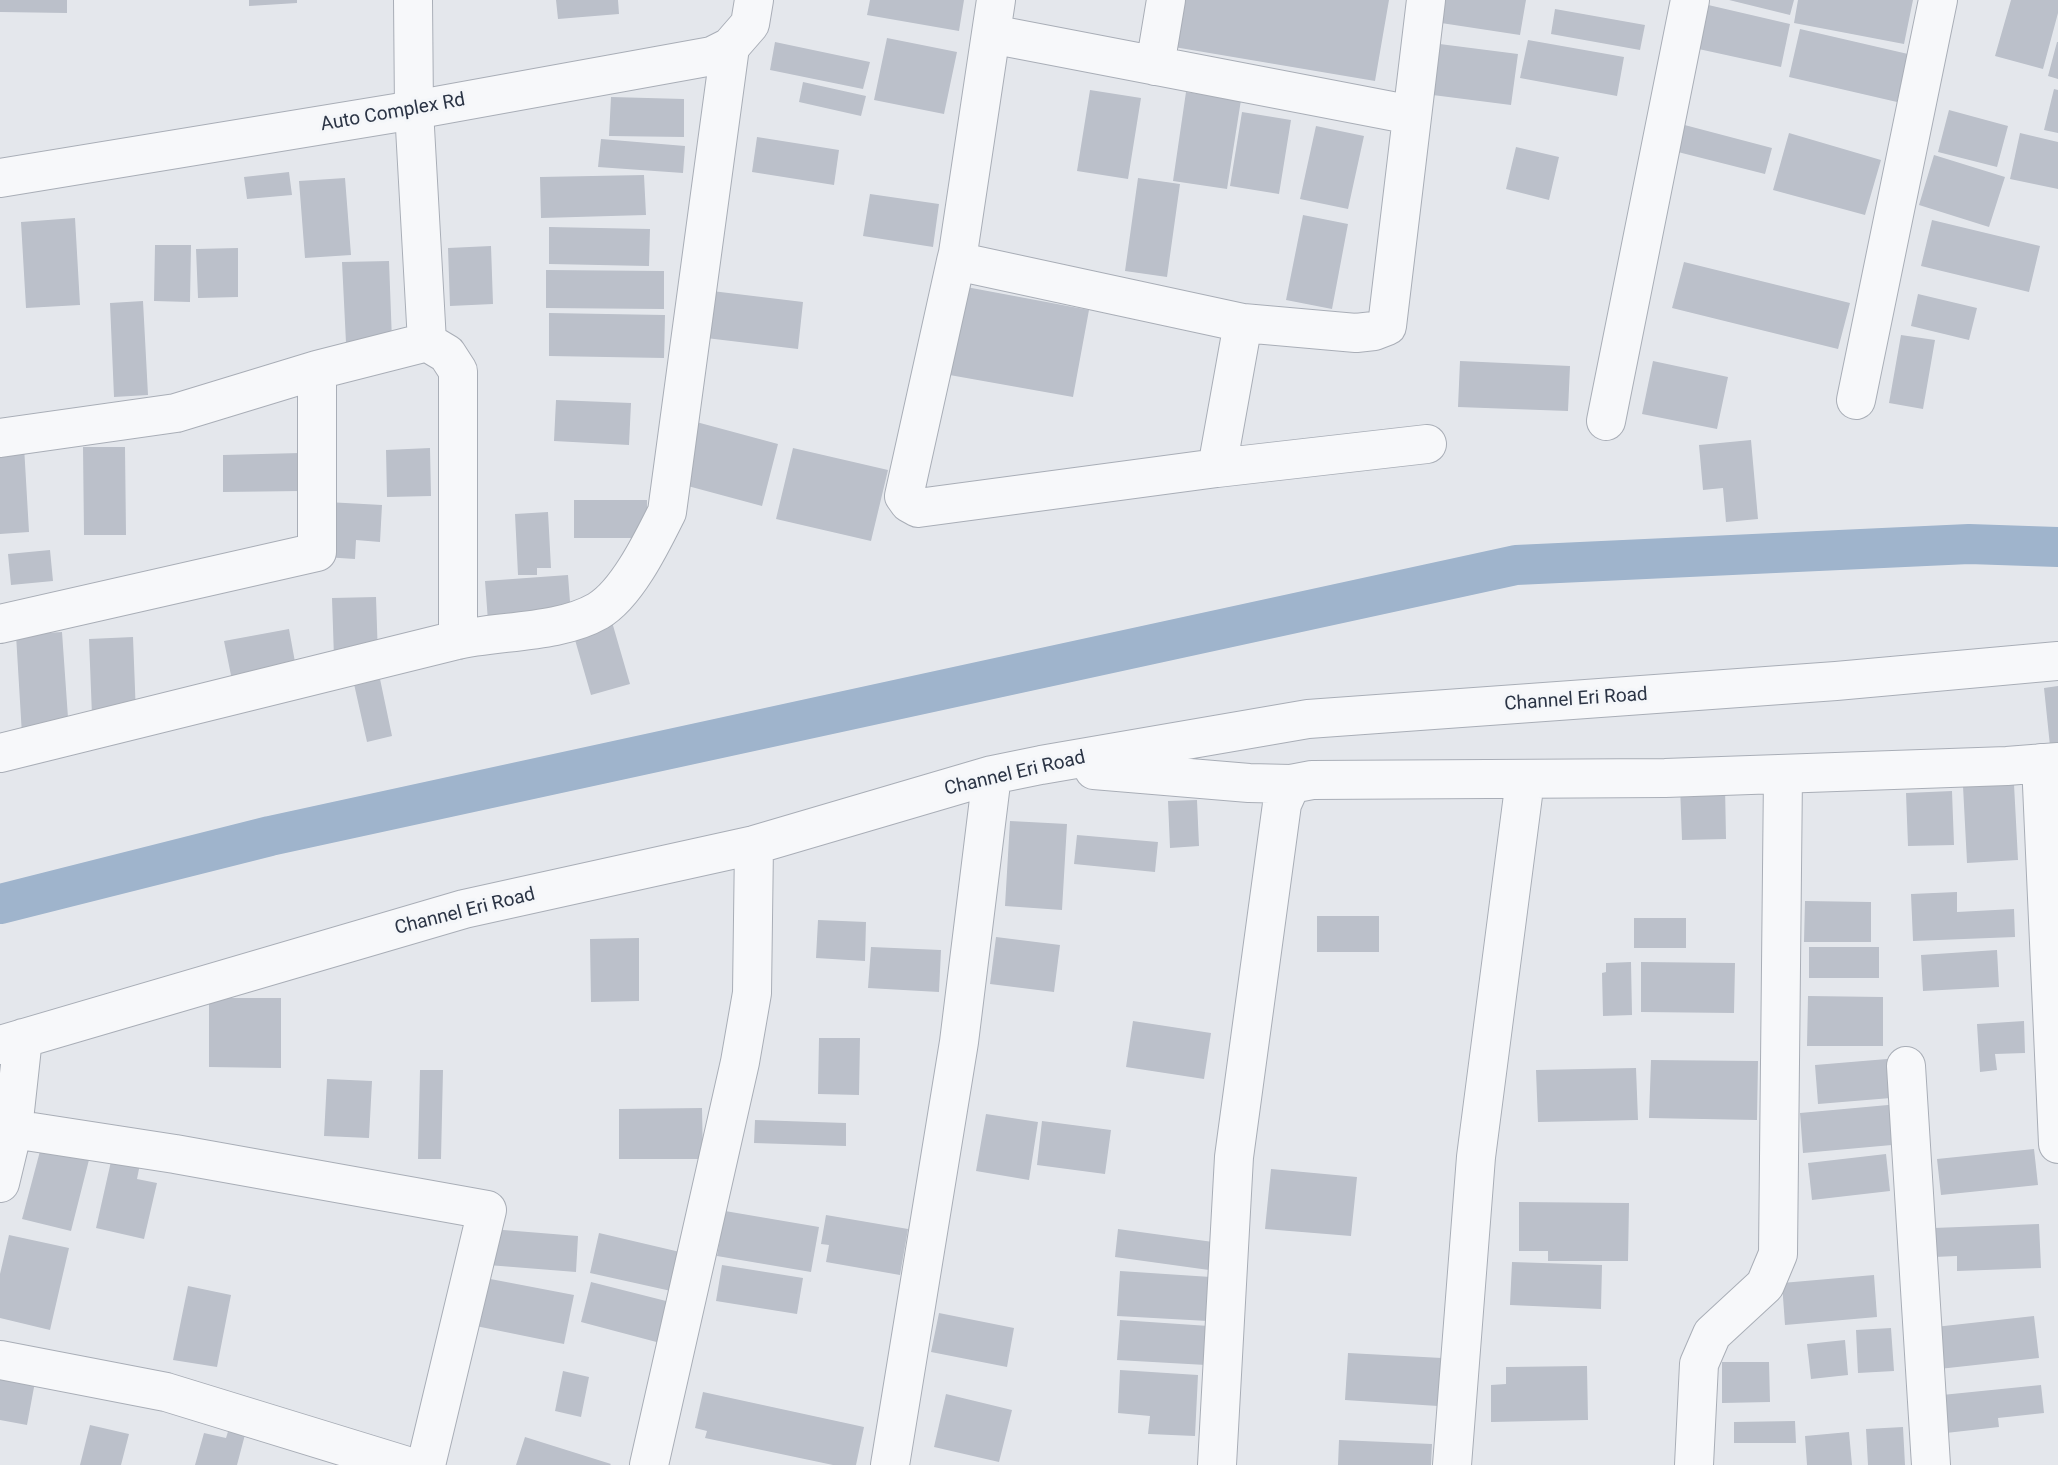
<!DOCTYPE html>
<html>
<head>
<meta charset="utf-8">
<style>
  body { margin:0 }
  canvas { display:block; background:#e4e7ec }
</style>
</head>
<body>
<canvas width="2058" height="1465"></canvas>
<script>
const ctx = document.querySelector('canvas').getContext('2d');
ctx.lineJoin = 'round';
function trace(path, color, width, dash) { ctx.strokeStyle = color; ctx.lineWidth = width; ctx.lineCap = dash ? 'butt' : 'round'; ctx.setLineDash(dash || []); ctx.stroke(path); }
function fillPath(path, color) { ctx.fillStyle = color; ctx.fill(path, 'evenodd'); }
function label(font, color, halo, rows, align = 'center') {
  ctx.font = font + ' Roboto,sans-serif'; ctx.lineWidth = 6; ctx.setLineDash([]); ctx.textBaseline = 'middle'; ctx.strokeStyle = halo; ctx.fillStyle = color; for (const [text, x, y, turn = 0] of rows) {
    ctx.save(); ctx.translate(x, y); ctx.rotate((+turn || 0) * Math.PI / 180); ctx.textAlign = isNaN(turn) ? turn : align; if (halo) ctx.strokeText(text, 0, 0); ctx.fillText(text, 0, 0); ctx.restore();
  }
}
const canal = new Path2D(`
  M 0,904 L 270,836 L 1516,565 L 1969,544 L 2058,547`);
const building = new Path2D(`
  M 0,0 L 67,0 L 67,13 L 0,12 Z
  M 249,0 L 297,0 L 297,3 L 249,6 Z
  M 556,0 L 618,0 L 619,14 L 558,19 Z
  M 870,0 L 964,0 L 959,31 L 867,15 Z
  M 1182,0 L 1389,0 L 1375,81 L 1174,47 Z
  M 1432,0 L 1526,0 L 1520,35 L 1428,21 Z
  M 1729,0 L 1794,0 L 1790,15 Z
  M 1798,0 L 1913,0 L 1904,44 L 1794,23 Z
  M 2011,0 L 2058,0 L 2058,13 L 2043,69 L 1995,56 Z
  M 1704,4 L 1790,24 L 1781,67 L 1694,48 Z
  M 1555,9 L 1645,25 L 1640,50 L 1551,34 Z
  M 1800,29 L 1908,54 L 1897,102 L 1789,77 Z
  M 887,38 L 957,52 L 944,114 L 874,100 Z
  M 1528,40 L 1624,57 L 1617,96 L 1520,78 Z
  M 775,42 L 870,62 L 863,89 L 770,70 Z
  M 1424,42 L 1518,54 L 1511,105 L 1417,93 Z
  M 2057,42 L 2058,42 L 2058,79 L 2048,76 Z
  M 803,82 L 866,96 L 861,116 L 799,102 Z
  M 2054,89 L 2058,90 L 2058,133 L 2044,130 Z
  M 1090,90 L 1141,98 L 1128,179 L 1077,171 Z
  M 1186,92 L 1241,100 L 1227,189 L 1173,181 Z
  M 611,97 L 684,99 L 684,137 L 609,136 Z
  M 1949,110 L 2008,126 L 1997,167 L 1938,152 Z
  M 1242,112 L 1291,120 L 1279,194 L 1230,186 Z
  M 1677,123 L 1772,148 L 1765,174 L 1670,150 Z
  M 1316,126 L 1364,136 L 1348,209 L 1300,199 Z
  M 1789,133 L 1881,160 L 1865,215 L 1773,190 Z
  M 2020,133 L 2058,142 L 2058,189 L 2010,179 Z
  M 757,137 L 839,150 L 834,185 L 752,172 Z
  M 601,139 L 685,146 L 683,173 L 598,167 Z
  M 1516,147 L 1559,157 L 1549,200 L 1506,189 Z
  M 1934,155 L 2005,177 L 1989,227 L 1919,205 Z
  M 289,172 L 292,195 L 247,199 L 244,177 Z
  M 644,175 L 646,215 L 541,218 L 540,177 Z
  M 345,178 L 351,255 L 305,258 L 299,181 Z
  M 1138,178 L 1180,184 L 1167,277 L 1125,271 Z
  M 870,194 L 939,204 L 933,247 L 863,236 Z
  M 1303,215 L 1348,224 L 1332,309 L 1286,300 Z
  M 75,218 L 80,305 L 26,308 L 21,222 Z
  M 1932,220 L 2040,246 L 2029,292 L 1921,266 Z
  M 549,227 L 650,229 L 649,266 L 549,264 Z
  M 155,245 L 191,245 L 190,302 L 154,301 Z
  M 491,246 L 493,304 L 450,306 L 448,248 Z
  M 238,248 L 238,297 L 198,298 L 196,249 Z
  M 389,261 L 392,341 L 346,343 L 342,262 Z
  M 1684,262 L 1850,303 L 1838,349 L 1672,308 Z
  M 546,270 L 664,271 L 664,309 L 546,308 Z
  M 961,286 L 1089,310 L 1073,397 L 944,374 Z
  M 712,291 L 803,302 L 798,349 L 706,338 Z
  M 1918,294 L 1977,308 L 1969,340 L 1911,326 Z
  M 143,301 L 148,395 L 114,397 L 110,303 Z
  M 549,313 L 665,315 L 664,358 L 549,356 Z
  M 1901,335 L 1935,340 L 1923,409 L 1889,403 Z
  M 1460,361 L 1570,366 L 1568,411 L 1458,407 Z
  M 1653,361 L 1728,377 L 1717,429 L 1642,414 Z
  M 556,400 L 631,403 L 629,445 L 554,441 Z
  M 689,420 L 778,444 L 762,506 L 673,482 Z
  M 1751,440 L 1758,519 L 1726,522 L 1723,488 L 1703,490 L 1699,445 Z
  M 24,446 L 29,532 L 0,534 L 0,447 Z
  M 83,447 L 125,447 L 126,535 L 84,535 Z
  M 430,448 L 431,496 L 387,497 L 386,450 Z
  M 793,448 L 888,470 L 871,541 L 776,519 Z
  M 300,453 L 301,491 L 223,492 L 223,455 Z
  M 574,500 L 647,500 L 647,538 L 574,538 Z
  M 327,502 L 382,505 L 380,542 L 356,540 L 355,559 L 324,557 Z
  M 548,512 L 551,568 L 537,568 L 537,575 L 518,575 L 515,514 Z
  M 50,550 L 53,581 L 11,585 L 8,554 Z
  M 568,575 L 571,615 L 488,621 L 485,581 Z
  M 376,597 L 378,657 L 334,658 L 332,598 Z
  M 612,622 L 630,684 L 591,695 L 573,633 Z
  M 289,629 L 297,673 L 233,685 L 224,641 Z
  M 62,632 L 69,732 L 22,735 L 16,635 Z
  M 133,637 L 136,715 L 92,716 L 89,639 Z
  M 380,679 L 392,736 L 367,742 L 354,684 Z
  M 2058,686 L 2058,745 L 2050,746 L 2044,688 Z
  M 2014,784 L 2018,860 L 1967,863 L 1963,786 Z
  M 1725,785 L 1726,839 L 1682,840 L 1680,786 Z
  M 1952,791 L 1954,845 L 1908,846 L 1906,793 Z
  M 1197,800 L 1199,846 L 1170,848 L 1168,801 Z
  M 1010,821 L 1067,824 L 1062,910 L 1005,906 Z
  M 1077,835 L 1158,842 L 1155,872 L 1074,864 Z
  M 1957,892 L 1957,912 L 2014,909 L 2015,937 L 1913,941 L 1911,894 Z
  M 1805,901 L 1871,902 L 1871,942 L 1804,942 Z
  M 1317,916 L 1379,916 L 1379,952 L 1317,952 Z
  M 1634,918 L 1686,918 L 1686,948 L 1634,948 Z
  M 818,920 L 866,922 L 865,961 L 816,958 Z
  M 996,937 L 1060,945 L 1054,992 L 990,984 Z
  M 639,938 L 639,1001 L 591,1002 L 590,939 Z
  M 871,947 L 941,950 L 939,992 L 868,988 Z
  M 1809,947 L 1879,947 L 1879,978 L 1809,978 Z
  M 1997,950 L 1999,987 L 1923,991 L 1921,955 Z
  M 1631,962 L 1632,1015 L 1603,1016 L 1602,973 L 1606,972 L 1606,963 Z
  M 1641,962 L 1735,963 L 1734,1013 L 1641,1012 Z
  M 1808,996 L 1883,997 L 1883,1046 L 1807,1046 Z
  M 209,998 L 281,998 L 281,1068 L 209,1067 Z
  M 1133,1021 L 1211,1033 L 1204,1079 L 1126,1067 Z
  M 2024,1021 L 2025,1053 L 1995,1054 L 1997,1070 L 1980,1072 L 1977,1024 Z
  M 819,1038 L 860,1038 L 859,1095 L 818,1094 Z
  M 1899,1058 L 1903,1097 L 1818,1104 L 1815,1065 Z
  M 1651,1060 L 1758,1061 L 1757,1120 L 1649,1118 Z
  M 1636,1068 L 1638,1120 L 1538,1122 L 1536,1070 Z
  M 420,1070 L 443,1070 L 441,1159 L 418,1159 Z
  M 327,1079 L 372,1081 L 369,1138 L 324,1136 Z
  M 1899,1104 L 1903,1144 L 1803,1153 L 1800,1113 Z
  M 702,1108 L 703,1159 L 619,1159 L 619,1109 Z
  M 986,1114 L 1038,1122 L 1029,1180 L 976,1171 Z
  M 755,1120 L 846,1123 L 846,1146 L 754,1143 Z
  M 1042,1121 L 1111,1130 L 1105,1174 L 1037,1165 Z
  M 44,1136 L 92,1148 L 71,1231 L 22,1219 Z
  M 114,1148 L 142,1154 L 137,1179 L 157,1183 L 144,1239 L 96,1228 Z
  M 2034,1149 L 2038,1185 L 1941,1195 L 1937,1159 Z
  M 1886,1154 L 1890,1191 L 1812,1200 L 1808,1163 Z
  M 1271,1169 L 1357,1177 L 1351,1236 L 1265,1229 Z
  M 1519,1202 L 1629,1203 L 1628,1261 L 1548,1261 L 1548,1251 L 1519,1251 Z
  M 725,1211 L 819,1227 L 811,1272 L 717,1256 Z
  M 826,1215 L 908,1229 L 900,1275 L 826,1262 L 829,1245 L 821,1244 Z
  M 2039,1224 L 2041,1268 L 1957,1271 L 1957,1256 L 1934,1257 L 1933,1228 Z
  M 491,1229 L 578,1236 L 576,1272 L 488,1265 Z
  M 1118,1229 L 1213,1242 L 1209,1270 L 1115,1257 Z
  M 599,1233 L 680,1252 L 671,1291 L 590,1273 Z
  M 9,1235 L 69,1248 L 50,1330 L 0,1318 L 0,1274 Z
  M 1512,1262 L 1602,1265 L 1601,1309 L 1510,1305 Z
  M 722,1265 L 803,1278 L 797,1314 L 716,1301 Z
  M 1120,1271 L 1211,1277 L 1208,1321 L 1117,1316 Z
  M 1874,1275 L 1877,1317 L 1785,1325 L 1782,1283 Z
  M 480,1277 L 574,1295 L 564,1344 L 471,1325 Z
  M 591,1282 L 674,1303 L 664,1344 L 581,1322 Z
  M 188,1286 L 231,1295 L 217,1367 L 173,1360 Z
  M 939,1313 L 1014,1328 L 1007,1367 L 931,1352 Z
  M 2034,1316 L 2039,1358 L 1939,1369 L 1935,1327 Z
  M 1120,1320 L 1209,1326 L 1206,1365 L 1117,1360 Z
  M 1891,1328 L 1894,1371 L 1858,1373 L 1856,1330 Z
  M 1845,1340 L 1848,1375 L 1811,1379 L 1807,1344 Z
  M 1348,1353 L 1442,1358 L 1438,1406 L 1345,1400 Z
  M 1722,1362 L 1769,1362 L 1770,1402 L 1722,1403 Z
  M 0,1365 L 37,1371 L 27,1425 L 0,1420 Z
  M 1587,1366 L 1588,1420 L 1491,1422 L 1491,1385 L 1506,1384 L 1506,1367 Z
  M 1120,1370 L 1198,1375 L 1195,1436 L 1148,1434 L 1150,1416 L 1118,1413 Z
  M 563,1371 L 589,1377 L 581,1417 L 555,1411 Z
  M 2041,1385 L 2044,1413 L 1998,1418 L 1999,1427 L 1946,1433 L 1942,1395 Z
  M 703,1392 L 864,1427 L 856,1465 L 833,1465 L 705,1438 L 707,1431 L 695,1428 Z
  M 946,1394 L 1012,1410 L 999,1462 L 934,1447 Z
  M 1795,1421 L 1796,1443 L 1734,1443 L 1734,1422 Z
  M 231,1422 L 247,1427 L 237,1465 L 195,1465 L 204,1433 L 226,1438 Z
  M 90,1425 L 129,1434 L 121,1465 L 80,1465 Z
  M 1903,1427 L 1905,1465 L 1868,1465 L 1866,1429 Z
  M 1849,1432 L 1852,1465 L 1807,1465 L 1805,1436 Z
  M 525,1437 L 611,1464 L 610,1465 L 516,1465 Z
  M 1339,1440 L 1432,1444 L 1431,1465 L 1338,1465 Z`);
const minor = new Path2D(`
  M 413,0 L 414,110 L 427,342
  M 991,34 L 1412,115
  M 1155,66 L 1166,0
  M 956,261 L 1243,323 L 1217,468 L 918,508 L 909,503 L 904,496 L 956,261 L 958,253 L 996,0
  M 1243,323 L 1356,333 L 1374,331 L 1387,326 L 1426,0
  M 1856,400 L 1938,0
  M 1606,421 L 1690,0
  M 0,438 L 176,413 L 317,370 L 427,342 L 447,354 L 458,371 L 458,640
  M 1217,468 L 1427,444
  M 0,624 L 317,552 L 317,370
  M 0,753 C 151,716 302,678 453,641 C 498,630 558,634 598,611 C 627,594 652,542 667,512 L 730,47
  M 2041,763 L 2058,1144
  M 1094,770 L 1249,783 L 1291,784
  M 0,1045 L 464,909 L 754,845 L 992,775 L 1041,765 L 1308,719 L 1836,681 L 2058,661
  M 1906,1066 L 1931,1465
  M 13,1129 L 175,1154 L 487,1210 L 426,1465
  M 0,1183 L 13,1129 L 23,1038
  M 0,1360 L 166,1392 L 404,1465
  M 649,1465 L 740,1062 L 752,993 L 754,845
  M 890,1465 L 959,1042 L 992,775
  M 1217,1465 L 1234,1157 L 1282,804 L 1291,784 L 1312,780 L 1665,778 L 2007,766 L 2058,762
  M 1452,1465 L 1476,1157 L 1525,780
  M 1694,1465 L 1699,1364 L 1712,1334 L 1765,1285 L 1778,1254 L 1783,774`);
const tertiary = new Path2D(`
  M 0,178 L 414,110 L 712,56 L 730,47 L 750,24 L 754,0`);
const streetNames = [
  ["Auto Complex Rd",393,113,-10],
  ["Channel Eri Road",1576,700,-4],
  ["Channel Eri Road",1015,774,-13],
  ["Channel Eri Road",465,912,-14]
];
trace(canal, '#9fb4cc', 40);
fillPath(building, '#bbc0ca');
trace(minor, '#a9aeb7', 40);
trace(tertiary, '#a9aeb7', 40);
trace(minor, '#f7f8fa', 38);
trace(tertiary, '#f7f8fa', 38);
label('19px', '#2b3445', '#f4f6f9', streetNames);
</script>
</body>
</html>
